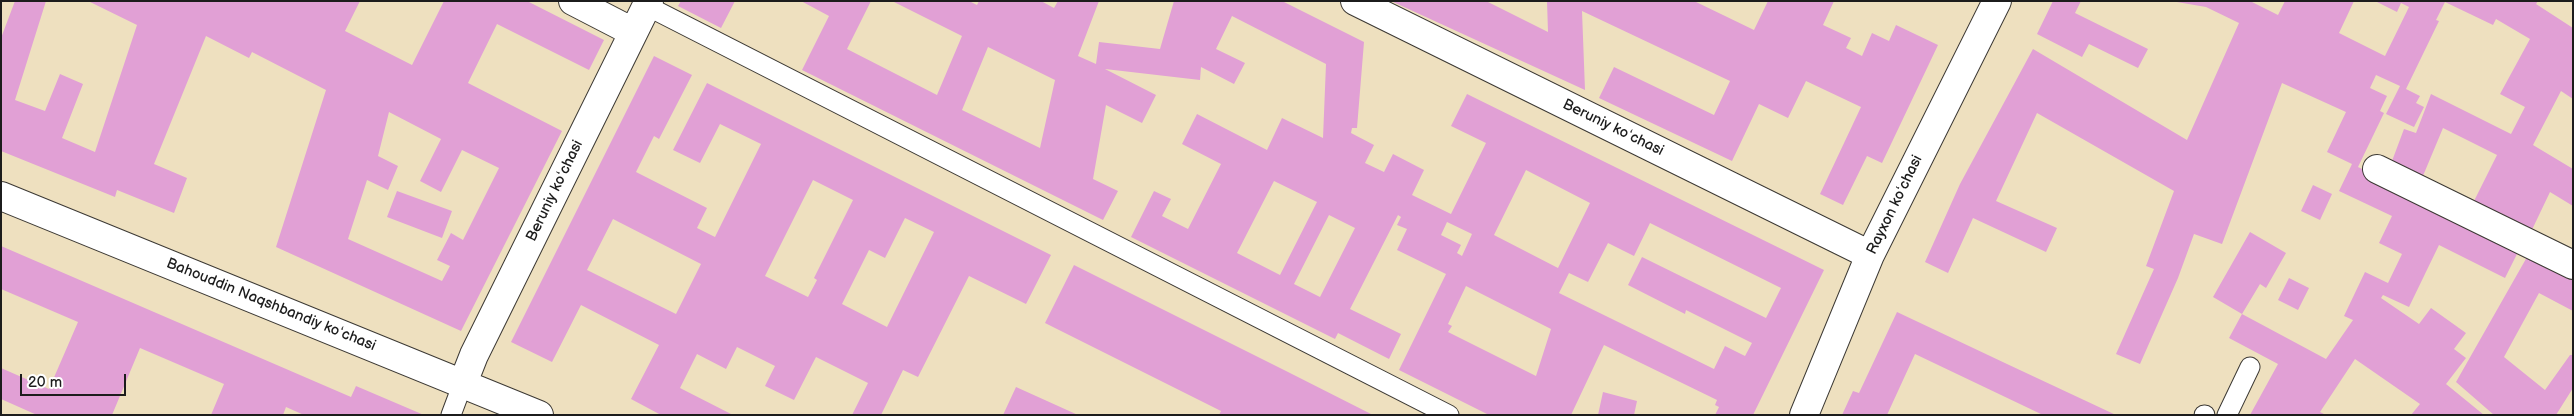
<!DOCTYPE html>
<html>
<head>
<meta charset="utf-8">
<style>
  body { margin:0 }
  #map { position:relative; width:2574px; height:416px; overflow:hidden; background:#eee0bf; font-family:"Balsamiq Sans",sans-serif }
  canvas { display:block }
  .frame { position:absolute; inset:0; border:2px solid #1c1c1c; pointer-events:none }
  .scale { position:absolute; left:20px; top:374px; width:106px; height:22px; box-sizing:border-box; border:2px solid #1c1c1c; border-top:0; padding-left:6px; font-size:15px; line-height:18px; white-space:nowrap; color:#1c1c1c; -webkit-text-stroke:4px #fff; paint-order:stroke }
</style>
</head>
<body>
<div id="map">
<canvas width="2574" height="416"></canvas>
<div class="frame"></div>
<div class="scale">20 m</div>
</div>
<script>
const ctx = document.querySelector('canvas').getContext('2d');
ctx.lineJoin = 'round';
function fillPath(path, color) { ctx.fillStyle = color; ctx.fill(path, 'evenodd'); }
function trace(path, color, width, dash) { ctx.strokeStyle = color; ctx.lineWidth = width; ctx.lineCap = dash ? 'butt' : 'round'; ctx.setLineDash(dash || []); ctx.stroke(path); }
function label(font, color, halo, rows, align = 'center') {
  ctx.font = font + ' "Balsamiq Sans",sans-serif'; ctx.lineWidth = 4; ctx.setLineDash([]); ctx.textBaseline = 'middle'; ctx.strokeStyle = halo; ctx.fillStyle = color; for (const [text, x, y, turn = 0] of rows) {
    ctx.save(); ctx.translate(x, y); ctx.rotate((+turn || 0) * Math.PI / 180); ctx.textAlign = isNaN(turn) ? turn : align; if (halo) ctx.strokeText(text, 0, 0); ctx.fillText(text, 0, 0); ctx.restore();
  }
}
const building = new Path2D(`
  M 15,1 L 46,1 L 15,100 L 45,111 L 60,74 L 83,84 L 62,138 L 95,152 L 137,25 L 88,1 L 360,1 L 345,31 L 412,65 L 444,1 L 527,1 L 604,40 L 589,70 L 497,24 L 468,83 L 562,131 L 461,331 L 276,247 L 326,90 L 252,52 L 249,58 L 206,36 L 154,164 L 187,178 L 174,213 L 117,190 L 115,197 L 1,151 L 1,38 ZM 389,112 L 441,139 L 420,181 L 441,192 L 462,150 L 499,168 L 463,240 L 451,233 L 437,260 L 450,266 L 442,281 L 348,239 L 367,180 L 388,190 L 398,166 L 378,156 Z
  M 681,1 L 735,1 L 721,28 L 678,6 Z
  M 801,1 L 871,1 L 847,49 L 937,95 L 962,36 L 892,1 L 969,1 L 977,5 L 979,1 L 1041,1 L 1054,8 L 1058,1 L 1099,1 L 1078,56 L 1096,64 L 1099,42 L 1160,49 L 1174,1 L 1282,1 L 1364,42 L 1357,128 L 1352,128 L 1351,133 L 1374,145 L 1365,163 L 1384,172 L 1393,154 L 1424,170 L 1412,195 L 1451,214 L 1486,143 L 1451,126 L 1467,94 L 1824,270 L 1753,415 L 1715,415 L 1719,407 L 1715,405 L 1717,400 L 1604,345 L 1571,415 L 1489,415 L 1399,370 L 1446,274 L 1397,250 L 1407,229 L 1397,225 L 1401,217 L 1398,215 L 1350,309 L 1401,334 L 1389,359 L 1338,333 L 1335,339 L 1131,237 L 1154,191 L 1171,199 L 1162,216 L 1188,229 L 1221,164 L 1182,144 L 1197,114 L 1267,150 L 1282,118 L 1323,138 L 1326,64 L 1232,16 L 1216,49 L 1245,63 L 1234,84 L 1201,67 L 1200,80 L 1105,69 L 1156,95 L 1142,123 L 1106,105 L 1093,179 L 1118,191 L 1103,220 L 802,70 L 829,16 ZM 988,47 L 1055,80 L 1040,148 L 962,110 ZM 1526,170 L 1590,203 L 1558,268 L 1494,235 ZM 1274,181 L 1317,202 L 1280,275 L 1237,253 ZM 1329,215 L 1355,228 L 1320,297 L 1294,284 ZM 1447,222 L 1472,234 L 1462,256 L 1457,253 L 1461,245 L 1441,235 ZM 1650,223 L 1781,288 L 1766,318 L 1642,257 L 1628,285 L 1685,314 L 1686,310 L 1752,343 L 1745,356 L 1725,346 L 1714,369 L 1559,293 L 1569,273 L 1588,282 L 1608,243 L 1634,256 ZM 1466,286 L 1551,329 L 1536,376 L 1448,332 L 1452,326 L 1448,324 Z
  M 1391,1 L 1486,1 L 1548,32 L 1547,1 L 1694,1 L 1754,30 L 1768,1 L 1834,1 L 1823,25 L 1851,38 L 1846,48 L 1862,56 L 1872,33 L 1889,41 L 1896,25 L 1938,45 L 1882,163 L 1867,156 L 1843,205 L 1820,194 L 1861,107 L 1806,81 L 1788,118 L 1759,104 L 1732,161 L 1599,98 L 1614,67 L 1714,115 L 1730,81 L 1582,11 L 1585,90 Z
  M 2053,1 L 2081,1 L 2075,13 L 2148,49 L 2138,68 L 2089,44 L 2082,57 L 2037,34 Z
  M 2171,1 L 2250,1 L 2278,15 L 2285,1 L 2354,1 L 2339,33 L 2385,56 L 2409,7 L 2401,3 L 2397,12 L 2375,1 L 2538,1 L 2536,4 L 2573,28 L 2573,99 L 2561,91 L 2533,145 L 2573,169 L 2573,206 L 2550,192 L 2529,236 L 2471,207 L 2497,155 L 2443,128 L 2420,183 L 2389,169 L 2404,129 L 2416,133 L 2431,94 L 2511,134 L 2525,107 L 2500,94 L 2530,39 L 2496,19 L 2493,25 L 2445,2 L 2436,20 L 2439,21 L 2406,89 L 2420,96 L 2416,103 L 2424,107 L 2414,127 L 2386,114 L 2400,86 L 2376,75 L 2370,88 L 2387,96 L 2380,111 L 2384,113 L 2358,167 L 2521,246 L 2505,278 L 2439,245 L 2409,307 L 2383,295 L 2381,298 L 2419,324 L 2431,308 L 2466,333 L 2454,349 L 2466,358 L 2446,384 L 2484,415 L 2411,415 L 2420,404 L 2355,359 L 2320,412 L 2326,415 L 2250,415 L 2278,364 L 2229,338 L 2242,314 L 2326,359 L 2353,320 L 2344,316 L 2365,272 L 2388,283 L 2402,254 L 2379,243 L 2392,216 L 2339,191 L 2352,164 L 2327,152 L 2346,112 L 2282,83 L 2222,244 L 2194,234 L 2178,278 L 2140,364 L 2116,354 L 2154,269 L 2146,266 L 2174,191 L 2037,113 L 1996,201 L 2057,228 L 2046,252 L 1973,218 L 1948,273 L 1925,262 L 1960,184 L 2033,49 L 2187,140 L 2239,23 L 2206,7 Z
  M 654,56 L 692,75 L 659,139 L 654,136 L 636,172 L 707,208 L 697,228 L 715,237 L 761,144 L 720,124 L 700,163 L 673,150 L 707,83 L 1051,255 L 1026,304 L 969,276 L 918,377 L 903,370 L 881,415 L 852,415 L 868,383 L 816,357 L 794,400 L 765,386 L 775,366 L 737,347 L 726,369 L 697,354 L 680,388 L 733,415 L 661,415 L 631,399 L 659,345 L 581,305 L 552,362 L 511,342 ZM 813,180 L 853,200 L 814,278 L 817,280 L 808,297 L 765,276 ZM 905,218 L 934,232 L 887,327 L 842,304 L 869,250 L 885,258 ZM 613,219 L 701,264 L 676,314 L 587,270 Z
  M 2313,185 L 2332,194 L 2320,220 L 2301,211 Z
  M 397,191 L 452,211 L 442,238 L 387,217 Z
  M 2250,232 L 2286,253 L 2266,288 L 2260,284 L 2242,314 L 2213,297 Z
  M 1,246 L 351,397 L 356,386 L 424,415 L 304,415 L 286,407 L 283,415 L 211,415 L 224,384 L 140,348 L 112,415 L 37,415 L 1,399 L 1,368 L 49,389 L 78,322 L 1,289 Z
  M 2531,250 L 2573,271 L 2573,311 L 2539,293 L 2504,357 L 2545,390 L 2570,355 L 2573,355 L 2573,388 L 2556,415 L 2494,415 L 2456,382 Z
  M 1074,265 L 1288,372 L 1373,415 L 1219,415 L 1221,411 L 1045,323 Z
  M 2289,278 L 2309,288 L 2298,310 L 2278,300 Z
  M 1897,312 L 2007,364 L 2116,415 L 2043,415 L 1915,354 L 1887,415 L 1842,415 L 1853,391 L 1859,393 Z
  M 1016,387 L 1078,415 L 1003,415 Z
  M 1603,392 L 1637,401 L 1634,415 L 1598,415 Z`);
const service = new Path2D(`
  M 647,6 L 1449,415
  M 451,415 L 463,383
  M 2204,415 L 2205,415
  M 2227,415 L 2250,367`);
const minor = new Path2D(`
  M 573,1 L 633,32
  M 1355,1 L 1870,255
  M 2377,169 L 2573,265
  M 1,196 L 539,415
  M 463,383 L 474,355 L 649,1
  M 1804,415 L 1870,255 L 1997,1`);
const streetNames = [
  ["Beruniy koʻchasi",1613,128,26],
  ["Beruniy koʻchasi",555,191,-64],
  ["Rayxon koʻchasi",1895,205,-64],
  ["Bahouddin Naqshbandiy koʻchasi",271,305,22]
];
fillPath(building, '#e1a0d5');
trace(service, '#3c3934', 21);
trace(minor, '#3c3934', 30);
trace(service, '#fff', 19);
trace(minor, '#fff', 28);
label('15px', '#1c1c1c', '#fff', streetNames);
</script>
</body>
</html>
